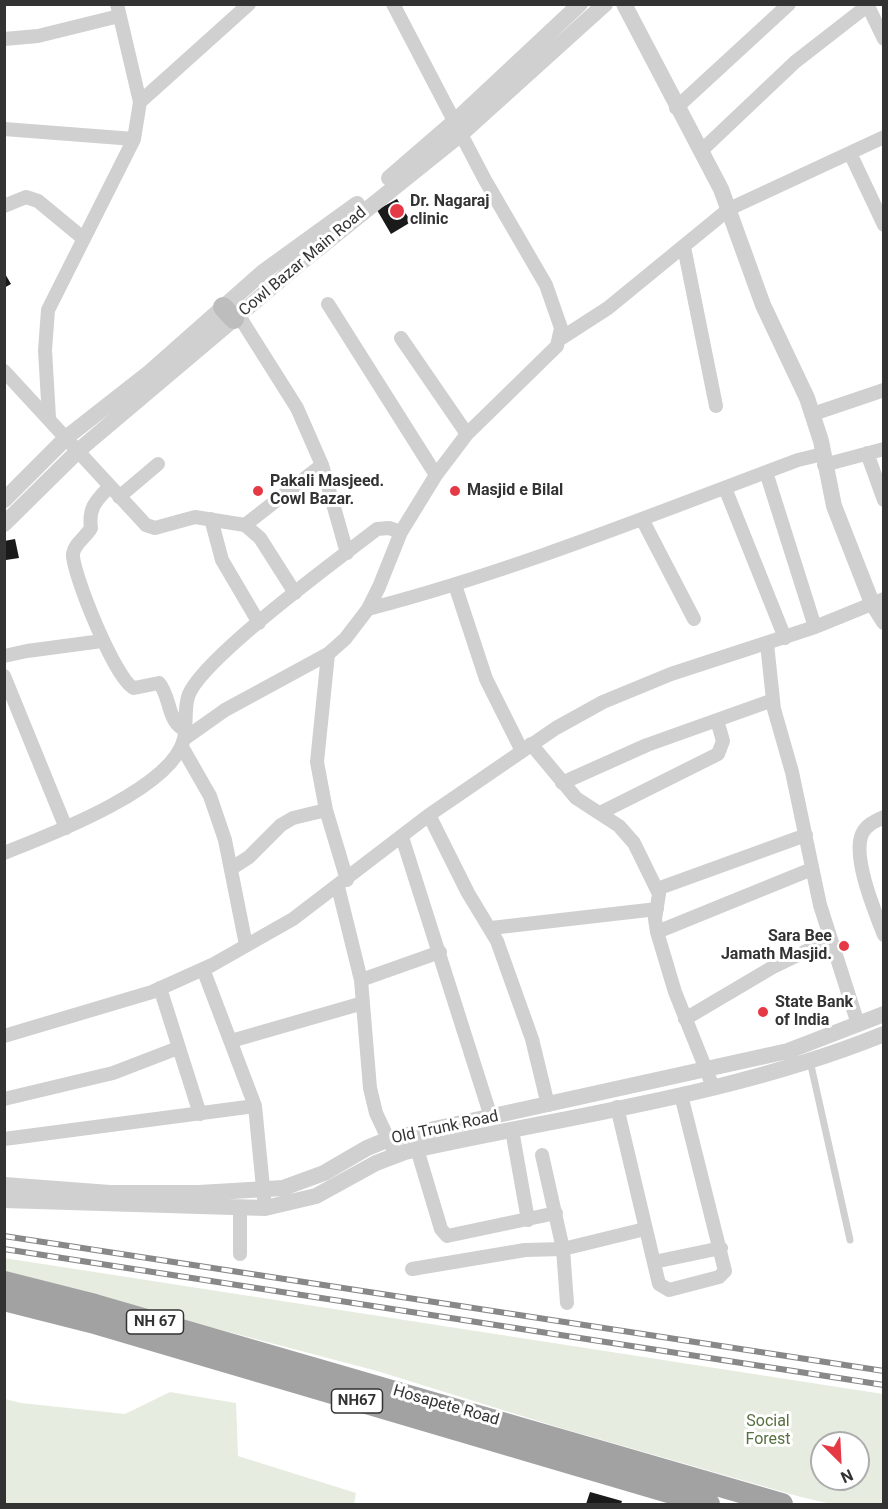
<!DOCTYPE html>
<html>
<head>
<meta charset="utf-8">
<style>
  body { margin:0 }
  #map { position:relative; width:888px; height:1509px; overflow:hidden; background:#fff; font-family:Roboto,sans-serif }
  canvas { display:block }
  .frame { position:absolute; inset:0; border:6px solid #333; pointer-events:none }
  .north { position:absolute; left:810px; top:1431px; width:60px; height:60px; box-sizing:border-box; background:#fff; border:2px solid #adadad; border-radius:50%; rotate:156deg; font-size:16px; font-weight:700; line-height:24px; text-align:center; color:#333 }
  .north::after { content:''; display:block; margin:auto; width:21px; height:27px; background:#e63946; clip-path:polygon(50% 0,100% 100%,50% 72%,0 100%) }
</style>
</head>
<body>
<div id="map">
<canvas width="888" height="1509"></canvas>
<div class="frame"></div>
<div class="north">N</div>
</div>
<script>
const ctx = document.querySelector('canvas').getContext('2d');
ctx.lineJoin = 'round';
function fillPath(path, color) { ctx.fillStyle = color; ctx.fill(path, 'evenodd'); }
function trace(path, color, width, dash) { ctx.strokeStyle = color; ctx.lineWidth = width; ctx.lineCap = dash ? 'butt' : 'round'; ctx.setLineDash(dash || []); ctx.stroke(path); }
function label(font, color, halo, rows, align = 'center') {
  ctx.font = font + ' Roboto,sans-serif'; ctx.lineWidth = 6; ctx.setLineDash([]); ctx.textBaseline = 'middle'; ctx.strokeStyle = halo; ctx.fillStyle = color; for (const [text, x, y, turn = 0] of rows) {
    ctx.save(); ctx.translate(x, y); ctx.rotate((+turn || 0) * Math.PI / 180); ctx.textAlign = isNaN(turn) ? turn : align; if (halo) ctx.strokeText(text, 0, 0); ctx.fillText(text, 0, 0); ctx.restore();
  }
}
const green = new Path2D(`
  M 4,1258 L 883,1394 L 883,1504 L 831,1504 L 801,1497 L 564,1429 L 377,1371 L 5,1273 ZM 822,1443 L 858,1443 L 858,1479 L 822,1479 Z
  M 170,1392 L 236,1403 L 238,1456 L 356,1493 L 354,1504 L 5,1504 L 5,1399 L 21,1403 L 125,1414 Z`);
const building = new Path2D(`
  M 397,199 L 411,222 L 391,234 L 377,210 Z
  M 4,272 L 11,284 L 4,288 Z
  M 15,539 L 19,558 L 6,560 L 4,541 Z
  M 590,1492 L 622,1501 L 621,1504 L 586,1504 Z`);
const service = new Path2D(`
  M 810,1061 L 850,1240`);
const minor = new Path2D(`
  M 867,4 L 884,39
  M 4,39 L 38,36 L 119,16
  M 140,102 L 249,4
  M 676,108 L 789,4
  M 4,129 L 134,139
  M 701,151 L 795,62 L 867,6
  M 850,153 L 884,225
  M 4,206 L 26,197 L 38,201 L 84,239
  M 684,247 L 716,406
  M 328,304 L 436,475
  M 239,316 L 297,408 L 322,465 L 347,553
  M 401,338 L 467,434
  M 560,339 L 608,308 L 729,209 L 884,137
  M 4,371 L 146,525 L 155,528 L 195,517 L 245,525 L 260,538 L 295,593
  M 813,414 L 884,390
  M 49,418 L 45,350 L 48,310 L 134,139 L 140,102 L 117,4
  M 867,453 L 884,500
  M 824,465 L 884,449
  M 766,472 L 815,627
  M 110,486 C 97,500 88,507 91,528 C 86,537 74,544 73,554 C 72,573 117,683 134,688 L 159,683 C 171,696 167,724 186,730
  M 725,488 L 785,638
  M 119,497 L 158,464
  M 211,519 L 222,560 L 259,623
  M 642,519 L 694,619
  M 245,525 L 322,465
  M 455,585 L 486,679 L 522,751
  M 368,609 C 515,571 656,513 798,460 L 823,454
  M 767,644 L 774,709 L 792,772 L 820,905 L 858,1024
  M 328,654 L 317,762 L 326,810 L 347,880
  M 4,656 L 27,651 L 102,641
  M 4,676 L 66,828
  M 184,739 C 187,725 184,710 188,697 C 198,661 341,557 377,529 L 389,528 L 401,532
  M 531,744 L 576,798 L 619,826 L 634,843 L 659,894 L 655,919 L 657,932 L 675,992 L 713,1087
  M 182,747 L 210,796 L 225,840 L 246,945
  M 562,783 L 647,745 L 773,700
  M 600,813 L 718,754 L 723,741 L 717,720
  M 429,815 L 468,893 L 497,941 L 532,1039 L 548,1105
  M 884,817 C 875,821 866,825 862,834 C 852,857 875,912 884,935
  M 402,837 L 491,1117
  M 4,853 C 50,835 172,789 184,739 L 225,710 L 328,654 L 345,639 L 368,609 L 379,587 L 401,532 L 436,475 L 467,434 L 557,346 L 561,328 L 546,285 L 485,180 L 393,4
  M 232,868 L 249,857 L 281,825 L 293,818 L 326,810
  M 338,887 L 361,980 L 370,1088 L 376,1113 L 392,1147
  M 657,889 L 806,835
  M 491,928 L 657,909
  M 657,932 L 812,869
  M 203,969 L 255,1106 L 265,1208
  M 361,980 L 440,952
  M 160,988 L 200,1114
  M 685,1019 L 773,967 L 829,940
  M 4,1036 L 152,992 L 212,965 L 293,919 L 429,815 L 556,728 L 603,702 L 671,674 L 815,627 L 884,599
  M 231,1041 L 363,1003
  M 4,1099 L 113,1073 L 178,1048
  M 617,1107 L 659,1284 L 669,1290 L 719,1277 L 725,1271 L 681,1095
  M 512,1130 L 528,1220
  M 4,1139 L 255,1106
  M 417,1149 L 441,1229 L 447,1236 L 556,1213
  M 542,1155 L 563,1249 L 567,1303
  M 240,1254 L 240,1208
  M 654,1262 L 721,1248
  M 412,1269 L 525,1250 L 563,1249 L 645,1229`);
const tertiary = new Path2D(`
  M 624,4 L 721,189 L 763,305 L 807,398 L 821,441 L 834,506 L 872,603 L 884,622
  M 389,178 L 456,120 L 580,4
  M 4,500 L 67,437 L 150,372 L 263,272 L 357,204
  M 4,524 L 79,450 L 304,260 L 461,134 L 605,4
  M 4,1185 L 110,1193 L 199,1193 L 283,1188 L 324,1173 L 367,1148 L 389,1139 L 788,1051 L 884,1014
  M 4,1200 L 265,1208 L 316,1196 L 376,1163 L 405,1152 C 565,1116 731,1096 884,1034`);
const secondary = new Path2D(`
  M 223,307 L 234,319`);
const trunk = new Path2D(`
  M 4,1282 L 95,1305 L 782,1504
  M 4,1300 L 91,1322 L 709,1504`);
const rail = new Path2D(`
  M 4,1236 L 884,1371
  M 4,1249 L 884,1385`);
const markers = [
  [397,211,8,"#e63946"],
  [258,491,6,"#e63946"],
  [455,491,6,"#e63946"],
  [844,946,6,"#e63946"],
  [763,1012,6,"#e63946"]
];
const shields = [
  [155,1322,57],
  [357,1401,51]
];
const shieldNames = [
  ["NH 67",155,1322],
  ["NH67",357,1401]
];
const poiNames = [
  ["Dr. Nagaraj",410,202],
  ["clinic",410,220],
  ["Pakali Masjeed.",270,482],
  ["Cowl Bazar.",270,500],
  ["Masjid e Bilal",467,491],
  ["Sara Bee",832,937,"right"],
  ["Jamath Masjid.",832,955,"right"],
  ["State Bank",775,1003],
  ["of India",775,1021]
];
const streetNames = [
  ["Cowl Bazar Main Road",303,262,-40],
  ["Old Trunk Road",445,1128,-12],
  ["Hosapete Road",446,1406,16]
];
const parkNames = [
  ["Social",768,1422],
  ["Forest",768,1440]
];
fillPath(green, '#e6ecdf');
fillPath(building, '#1a1a1a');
trace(service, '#d0d0d0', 7);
trace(minor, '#d0d0d0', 14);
trace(tertiary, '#d0d0d0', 16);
trace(secondary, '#bdbdbd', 20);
trace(trunk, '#a2a2a2', 22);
trace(rail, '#888', 6);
trace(rail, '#fff', 4, [11]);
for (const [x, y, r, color] of markers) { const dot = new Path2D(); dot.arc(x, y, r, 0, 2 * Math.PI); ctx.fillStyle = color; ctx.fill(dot); trace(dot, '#fff', 2); }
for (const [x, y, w] of shields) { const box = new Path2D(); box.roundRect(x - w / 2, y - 12, w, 24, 4.5); ctx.fillStyle = '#fff'; ctx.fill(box); trace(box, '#333', 1.5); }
label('bold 15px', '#333', null, shieldNames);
label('bold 16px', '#333', '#fff', poiNames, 'left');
label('16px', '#333', '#fff', streetNames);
label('16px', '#56703f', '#fff', parkNames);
</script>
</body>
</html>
